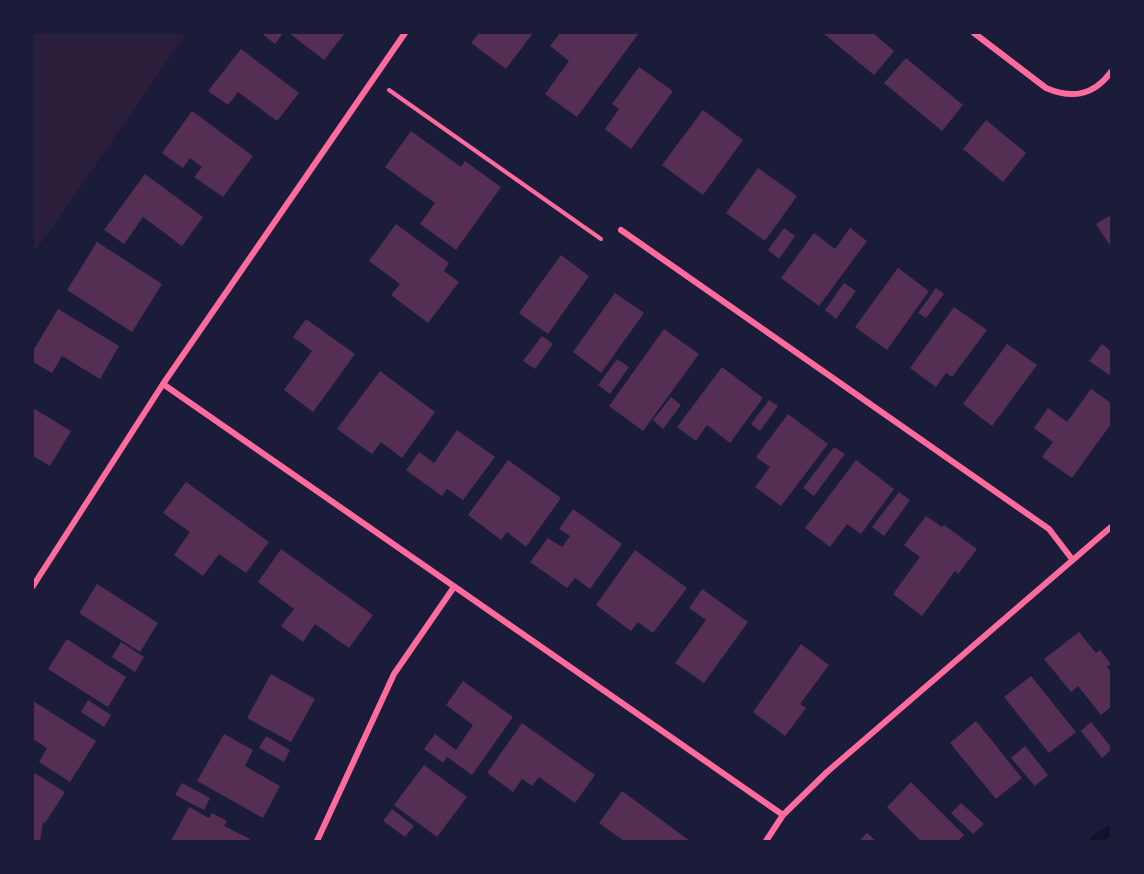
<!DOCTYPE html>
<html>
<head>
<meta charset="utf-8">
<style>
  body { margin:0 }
  #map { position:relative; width:1144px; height:874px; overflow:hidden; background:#1b1b3a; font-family:Raleway,sans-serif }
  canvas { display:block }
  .frame { position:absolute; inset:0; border:34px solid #1b1b3a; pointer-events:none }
</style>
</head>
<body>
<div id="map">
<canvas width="1144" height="874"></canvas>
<div class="frame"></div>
</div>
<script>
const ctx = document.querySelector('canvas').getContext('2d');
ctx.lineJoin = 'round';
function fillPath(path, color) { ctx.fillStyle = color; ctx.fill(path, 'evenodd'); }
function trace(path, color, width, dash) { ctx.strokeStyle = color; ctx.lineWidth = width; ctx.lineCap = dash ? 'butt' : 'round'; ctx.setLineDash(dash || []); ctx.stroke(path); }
const green = new Path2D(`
  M 33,33 L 187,33 C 134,106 86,182 33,254 Z`);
const stream = new Path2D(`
  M 1094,841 L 1111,830`);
const building = new Path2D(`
  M 261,33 L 283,33 L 275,44 Z
  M 289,33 L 345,33 L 324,60 Z
  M 479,33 L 533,33 L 506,69 L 471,43 Z
  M 560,33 L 639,33 L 577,117 L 545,94 L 569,61 L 550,46 Z
  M 823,33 L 873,33 L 894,51 L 874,75 Z
  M 241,49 L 299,93 L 277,121 L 238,92 L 228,105 L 208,91 Z
  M 906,58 L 963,105 L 942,131 L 884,83 Z
  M 639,67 L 673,91 L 631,149 L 605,129 L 619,109 L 612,104 Z
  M 703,110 L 743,140 L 703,195 L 662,165 Z
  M 192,111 L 253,156 L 223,197 L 194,177 L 202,167 L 190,158 L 183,168 L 162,153 Z
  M 986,120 L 1026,153 L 1003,182 L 963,149 Z
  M 411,131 L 461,167 L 465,161 L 501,187 L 456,250 L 420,224 L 435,203 L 385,167 Z
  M 758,168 L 797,196 L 765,241 L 726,213 Z
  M 145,174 L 203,217 L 182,246 L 143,217 L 124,244 L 104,230 Z
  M 1111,215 L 1111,247 L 1096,224 Z
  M 396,224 L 449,263 L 444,271 L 459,282 L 428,323 L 391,295 L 400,284 L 369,261 Z
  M 784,228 L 795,236 L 779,259 L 768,250 Z
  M 850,228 L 867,241 L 819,306 L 781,278 L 814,233 L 835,249 Z
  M 97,242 L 162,284 L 132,332 L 67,290 Z
  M 561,255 L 589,276 L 548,334 L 519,313 Z
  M 898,268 L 929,291 L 887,350 L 855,327 Z
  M 844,283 L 856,291 L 836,319 L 825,310 Z
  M 936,288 L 944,294 L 926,318 L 918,313 Z
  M 615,293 L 644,313 L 601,373 L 573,352 Z
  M 954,307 L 987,330 L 952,377 L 946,373 L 936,387 L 910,368 Z
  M 58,309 L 119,346 L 100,379 L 62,356 L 52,373 L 33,362 L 33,351 Z
  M 306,319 L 355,354 L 313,412 L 284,390 L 312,351 L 293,337 Z
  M 664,329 L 699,354 L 643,431 L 609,406 Z
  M 542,336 L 553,344 L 535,369 L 523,361 Z
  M 1007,344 L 1037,365 L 992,426 L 963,404 Z
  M 1102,344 L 1111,351 L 1111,376 L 1089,361 Z
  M 617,359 L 629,367 L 610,394 L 598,385 Z
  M 722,367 L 763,398 L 730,443 L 707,425 L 696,441 L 677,427 Z
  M 380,371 L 435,412 L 402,458 L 381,442 L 372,454 L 337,429 Z
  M 1091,389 L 1111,403 L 1111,424 L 1072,478 L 1042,457 L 1053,442 L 1034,428 L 1048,408 L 1067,422 Z
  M 671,397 L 681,405 L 663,429 L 653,420 Z
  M 769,400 L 778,406 L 760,431 L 751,424 Z
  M 33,408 L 71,431 L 50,466 L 33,456 Z
  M 788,414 L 828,444 L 781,506 L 755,487 L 770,467 L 756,457 Z
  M 457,430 L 495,457 L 463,500 L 447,489 L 442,496 L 406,470 L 419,452 L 434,463 Z
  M 834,447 L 845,454 L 814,496 L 803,488 Z
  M 508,460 L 561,498 L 526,547 L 507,532 L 501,540 L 468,515 Z
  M 856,460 L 894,489 L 861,534 L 847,524 L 830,547 L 805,528 Z
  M 186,482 L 269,542 L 246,573 L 219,554 L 203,576 L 174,555 L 190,532 L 163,513 Z
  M 899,492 L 910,500 L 884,536 L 872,527 Z
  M 573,509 L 622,544 L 590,589 L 575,578 L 567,588 L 530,562 L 548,538 L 562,547 L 570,536 L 559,529 Z
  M 926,516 L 942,527 L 944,525 L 977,549 L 958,574 L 955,571 L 922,616 L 893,594 L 920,557 L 904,545 Z
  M 281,549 L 373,615 L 349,648 L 315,624 L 303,642 L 281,626 L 294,609 L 258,582 Z
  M 635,550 L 687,588 L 653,633 L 638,622 L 631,631 L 596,605 Z
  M 97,584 L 158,623 L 140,652 L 79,613 Z
  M 702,589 L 748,622 L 704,683 L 675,663 L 706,620 L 689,608 Z
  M 1079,632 L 1096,653 L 1100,650 L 1111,664 L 1107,667 L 1111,672 L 1111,707 L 1101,715 L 1078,686 L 1071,692 L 1044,659 Z
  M 67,639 L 126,677 L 108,707 L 48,669 Z
  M 121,642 L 144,657 L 135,672 L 112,657 Z
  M 801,644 L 829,665 L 800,704 L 806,708 L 785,736 L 753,712 Z
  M 271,674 L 315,699 L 291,742 L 247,718 Z
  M 1031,676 L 1076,732 L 1049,753 L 1004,697 Z
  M 463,681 L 513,717 L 472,775 L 447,757 L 443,763 L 424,749 L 435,734 L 456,750 L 473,725 L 446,705 Z
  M 88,700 L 111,715 L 104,727 L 81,712 Z
  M 33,701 L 96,741 L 70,782 L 39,762 L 47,748 L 33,739 Z
  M 976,721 L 1022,778 L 996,799 L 950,743 Z
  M 1091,722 L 1111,747 L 1111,750 L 1102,758 L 1081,731 Z
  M 522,723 L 595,775 L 575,803 L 539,777 L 532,786 L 522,779 L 513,792 L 487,773 Z
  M 224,734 L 253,750 L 245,766 L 280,786 L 263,818 L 197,781 Z
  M 266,736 L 290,750 L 284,762 L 259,748 Z
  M 1025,746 L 1048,775 L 1035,786 L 1011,758 Z
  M 424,765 L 467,797 L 437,837 L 394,805 Z
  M 33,772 L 65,792 L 45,823 L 43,822 L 40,841 L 33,841 Z
  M 911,782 L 964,835 L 958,841 L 921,841 L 887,807 Z
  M 182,783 L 210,798 L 204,810 L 175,795 Z
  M 622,791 L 690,841 L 624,841 L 599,823 Z
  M 961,803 L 984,824 L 973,834 L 951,813 Z
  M 189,807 L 209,818 L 212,813 L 227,821 L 224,826 L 250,839 L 249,841 L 171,841 Z
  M 392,809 L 414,826 L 405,837 L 383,821 Z
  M 867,833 L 876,841 L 859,841 Z`);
const path = new Path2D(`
  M 389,90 L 601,239`);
const minor = new Path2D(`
  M 974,33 L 1046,88 C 1072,99 1093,96 1111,72
  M 621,230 L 1049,529 L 1072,559
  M 163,384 L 783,815
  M 33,586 L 163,384 L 405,33
  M 317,841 L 394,674 L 454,587
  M 766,841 L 783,815 L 827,772 L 1111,527`);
fillPath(green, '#2a1e3b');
trace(stream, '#12122b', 10);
fillPath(building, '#542f53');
trace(path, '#ff6b9d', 4);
trace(minor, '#ff6b9d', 6);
</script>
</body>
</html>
